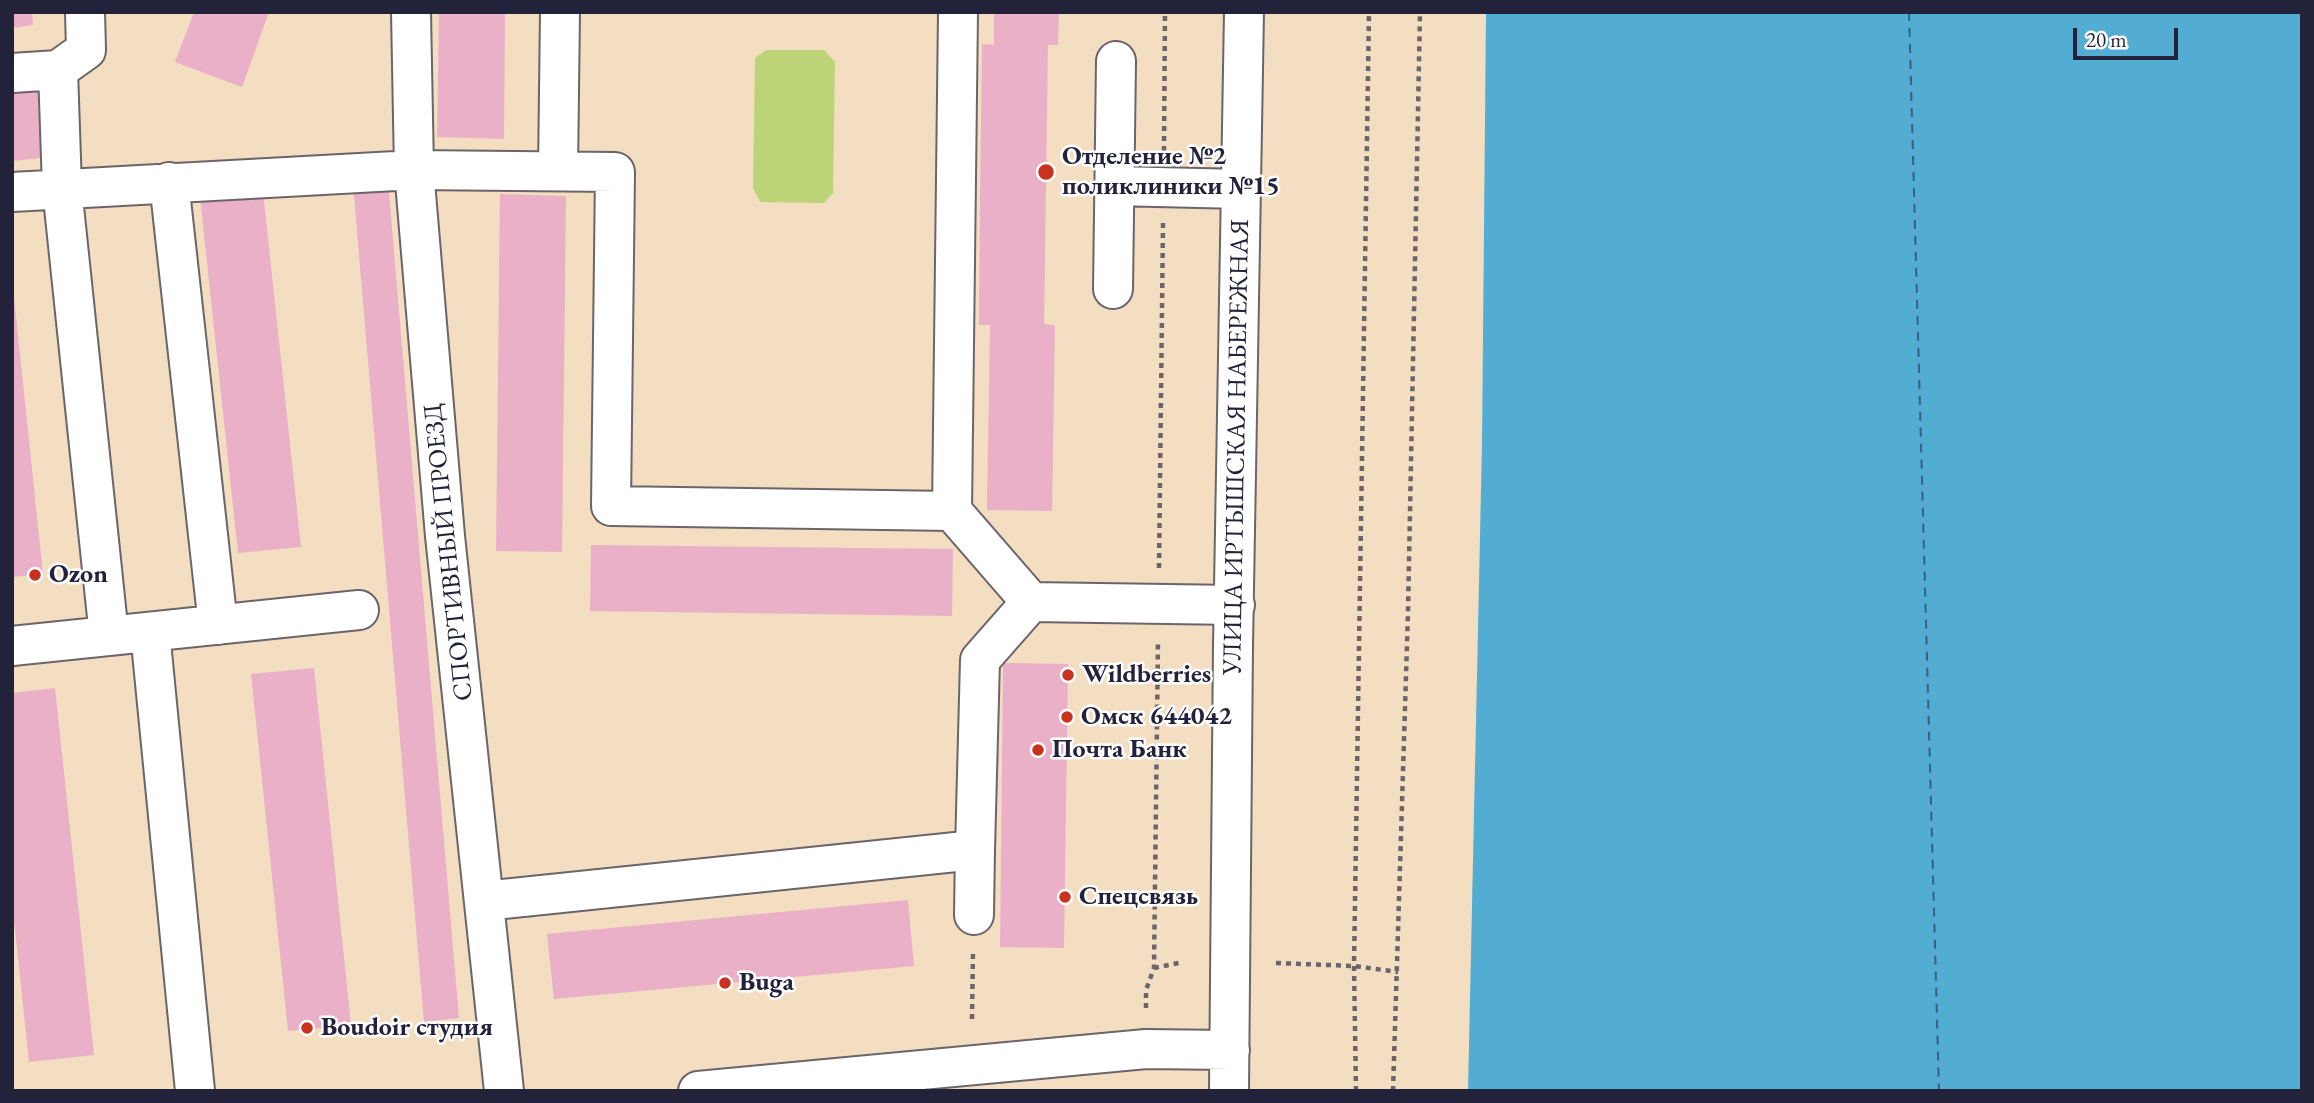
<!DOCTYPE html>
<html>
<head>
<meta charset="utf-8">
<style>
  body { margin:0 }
  #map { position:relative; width:2314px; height:1103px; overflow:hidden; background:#f3dec1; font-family:"EB Garamond",serif }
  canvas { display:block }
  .frame { position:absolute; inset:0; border:14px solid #22223b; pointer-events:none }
  .scale { position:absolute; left:2073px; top:28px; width:105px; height:32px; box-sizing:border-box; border:4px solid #22223b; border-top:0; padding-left:9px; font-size:21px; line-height:24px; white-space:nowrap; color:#22223b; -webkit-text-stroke:5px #fff; paint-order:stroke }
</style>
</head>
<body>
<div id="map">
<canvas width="2314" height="1103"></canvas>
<div class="frame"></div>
<div class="scale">20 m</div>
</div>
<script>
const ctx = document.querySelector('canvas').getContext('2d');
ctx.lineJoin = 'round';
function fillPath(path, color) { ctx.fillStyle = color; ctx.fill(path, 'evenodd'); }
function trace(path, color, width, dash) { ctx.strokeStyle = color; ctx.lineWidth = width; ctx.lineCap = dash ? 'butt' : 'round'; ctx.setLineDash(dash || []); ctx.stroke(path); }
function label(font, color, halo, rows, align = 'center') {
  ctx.font = font + ' "EB Garamond",serif'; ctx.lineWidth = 5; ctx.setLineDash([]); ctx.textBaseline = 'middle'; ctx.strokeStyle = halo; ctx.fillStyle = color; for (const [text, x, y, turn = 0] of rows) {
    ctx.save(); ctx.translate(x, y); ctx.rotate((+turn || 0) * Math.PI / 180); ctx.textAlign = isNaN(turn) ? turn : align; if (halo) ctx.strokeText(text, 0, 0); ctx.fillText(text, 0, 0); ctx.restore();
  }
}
const green = new Path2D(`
  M 766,50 L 824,50 L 835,62 L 833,193 L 824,203 L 760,202 L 753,188 L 755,58 Z`);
const water = new Path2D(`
  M 1486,12 L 2302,12 L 2302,1091 L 1468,1091 L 1482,444 Z`);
const ferry = new Path2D(`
  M 1909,12 L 1939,1091`);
const building = new Path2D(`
  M 12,12 L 32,12 L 33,25 L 12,28 Z
  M 194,12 L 269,12 L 242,87 L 175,62 Z
  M 439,12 L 505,12 L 504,139 L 437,137 Z
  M 994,12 L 1059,12 L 1058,45 L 1048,45 L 1044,324 L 1055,325 L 1052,511 L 987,510 L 990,325 L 979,325 L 980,194 L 982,44 L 994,45 Z
  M 43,88 L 50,157 L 12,161 L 12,91 Z
  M 388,181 L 459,1018 L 424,1022 L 353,184 Z
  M 263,191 L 301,547 L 238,553 L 200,197 Z
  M 500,194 L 566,196 L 562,552 L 496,551 Z
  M 12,297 L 14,297 L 43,574 L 12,577 Z
  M 591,545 L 953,549 L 952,616 L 590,611 Z
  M 1003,663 L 1068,664 L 1064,948 L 1000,947 Z
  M 314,668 L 351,1025 L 288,1031 L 251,674 Z
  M 55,688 L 94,1055 L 29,1062 L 12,901 L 12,693 Z
  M 908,900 L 914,966 L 554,999 L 547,934 Z`);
const path = new Path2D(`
  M 1164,151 L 1165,12
  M 1159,568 L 1163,223
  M 1276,963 L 1354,966 L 1398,972
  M 1154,968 L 1183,962
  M 1146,1008 L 1146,990 L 1154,968 L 1158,640
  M 972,1019 L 973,951
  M 1356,1091 L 1354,966 L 1369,12
  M 1393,1091 L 1408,612 L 1420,12`);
const minor = new Path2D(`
  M 411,12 L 414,170 L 445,536 L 504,1091
  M 958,12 L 952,511 L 1031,602 L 1235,605
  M 58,70 L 62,188 L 109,636
  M 12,73 L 58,70 L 86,50 L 85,12
  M 558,171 L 560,12
  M 169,182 L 218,625
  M 1114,186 L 1242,189
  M 12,192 L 414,170 L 615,172 L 611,506 L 952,511
  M 1113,289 L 1116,61
  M 150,632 L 195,1091
  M 12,646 L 359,610
  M 484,901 L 975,850 L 980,660 L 1031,602
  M 974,915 L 975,850`);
const major = new Path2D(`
  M 698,1091 L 1146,1049 L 1230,1050
  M 1229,1091 L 1233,645 L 1244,12`);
const markers = [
  [1046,172,9,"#c8321e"],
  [35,575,7,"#c8321e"],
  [1068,675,7,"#c8321e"],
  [1067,717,7,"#c8321e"],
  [1038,750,7,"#c8321e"],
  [1065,897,7,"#c8321e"],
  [725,983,7,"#c8321e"],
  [307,1028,7,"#c8321e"]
];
const poiNames = [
  ["Отделение №2",1062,157],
  ["поликлиники №15",1062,187],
  ["Ozon",49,575],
  ["Wildberries",1082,675],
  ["Омск 644042",1081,717],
  ["Почта Банк",1052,750],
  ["Спецсвязь",1079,897],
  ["Buga",739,983],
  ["Boudoir студия",321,1028]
];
const streetNames = [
  ["УЛИЦА ИРТЫШСКАЯ НАБЕРЕЖНАЯ",1237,447,-89],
  ["СПОРТИВНЫЙ ПРОЕЗД",449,552,-96]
];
fillPath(green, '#bdd377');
fillPath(water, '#53acd1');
trace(ferry, '#38607e', 2, [9, 7]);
fillPath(building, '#e9b0c7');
trace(minor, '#6b646a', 42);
trace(major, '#6b646a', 42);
trace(path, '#6b646a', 4.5, [5, 5]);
trace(minor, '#fff', 38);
trace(major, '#fff', 38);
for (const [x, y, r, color] of markers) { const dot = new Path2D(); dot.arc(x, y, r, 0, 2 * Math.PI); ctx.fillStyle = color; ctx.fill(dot); trace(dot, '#fff', 2.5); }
label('bold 26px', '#22223b', '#fff', poiNames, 'left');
label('26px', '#22223b', '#fff', streetNames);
</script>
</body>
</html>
